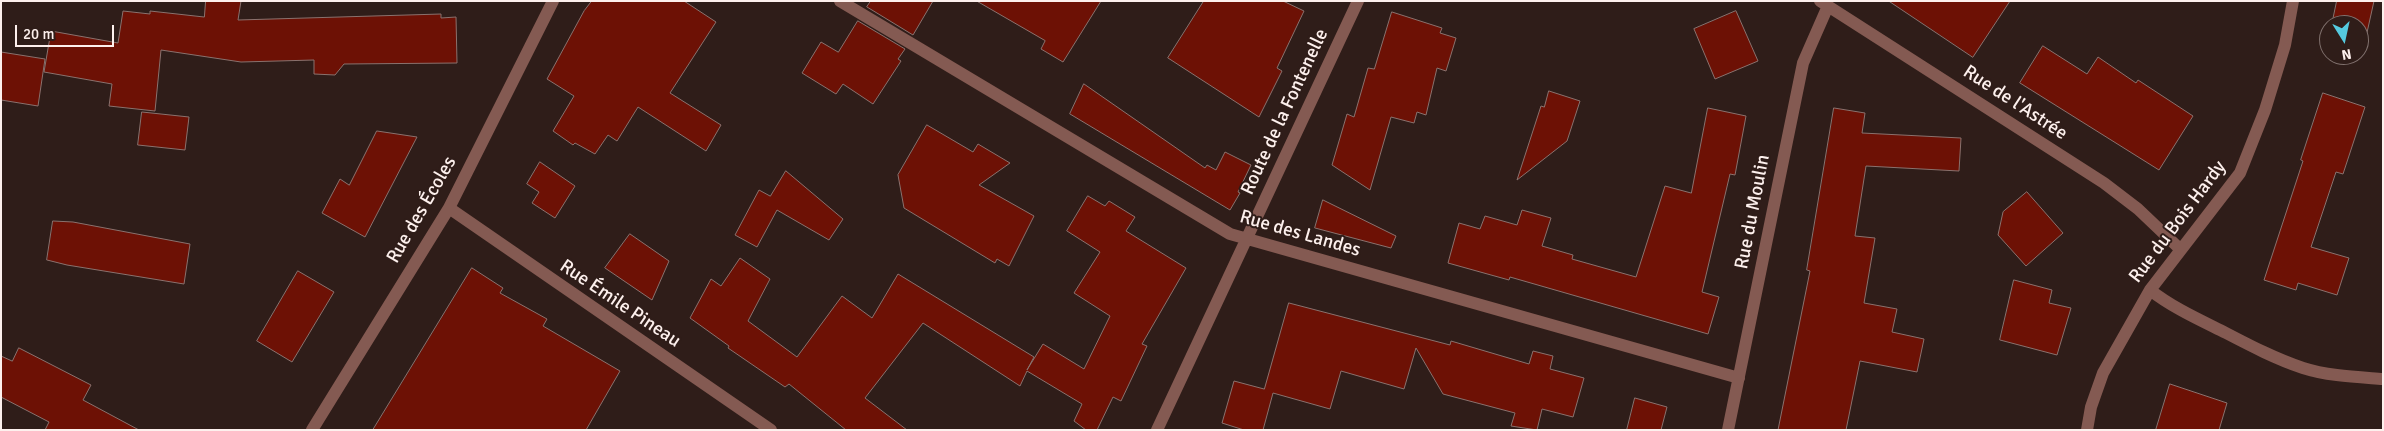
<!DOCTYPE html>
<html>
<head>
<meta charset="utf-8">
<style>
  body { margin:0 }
  #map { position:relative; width:2384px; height:431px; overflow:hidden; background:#2f1d19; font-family:Signika,sans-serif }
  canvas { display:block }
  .frame { position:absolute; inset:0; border:2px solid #fdf0ed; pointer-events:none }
  .north { position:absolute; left:2319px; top:15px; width:50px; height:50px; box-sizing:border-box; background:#2f1d19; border:1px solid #81716e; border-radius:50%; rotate:170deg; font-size:14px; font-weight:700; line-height:20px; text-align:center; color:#fdf0ed }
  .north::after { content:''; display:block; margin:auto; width:18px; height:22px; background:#55cadf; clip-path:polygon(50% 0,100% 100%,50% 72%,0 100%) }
  .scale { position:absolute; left:15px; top:25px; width:99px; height:22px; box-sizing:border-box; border:2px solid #fdf0ed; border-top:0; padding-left:6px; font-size:15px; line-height:18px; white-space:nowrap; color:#fdf0ed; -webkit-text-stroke:4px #2f1d19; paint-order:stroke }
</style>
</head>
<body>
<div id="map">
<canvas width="2384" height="431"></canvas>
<div class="frame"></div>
<div class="north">N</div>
<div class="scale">20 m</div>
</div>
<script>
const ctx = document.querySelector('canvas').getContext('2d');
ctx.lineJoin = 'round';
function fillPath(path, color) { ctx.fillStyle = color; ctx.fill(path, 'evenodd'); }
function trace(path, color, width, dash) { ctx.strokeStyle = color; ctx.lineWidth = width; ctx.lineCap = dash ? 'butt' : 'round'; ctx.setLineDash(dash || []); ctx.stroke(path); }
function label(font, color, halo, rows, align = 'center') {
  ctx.font = font + ' Signika,sans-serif'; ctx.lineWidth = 4; ctx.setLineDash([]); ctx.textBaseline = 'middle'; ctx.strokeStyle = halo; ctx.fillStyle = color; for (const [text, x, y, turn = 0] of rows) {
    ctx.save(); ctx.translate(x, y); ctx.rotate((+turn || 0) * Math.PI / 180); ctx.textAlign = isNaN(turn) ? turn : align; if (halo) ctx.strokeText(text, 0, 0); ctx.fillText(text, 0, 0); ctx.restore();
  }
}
const building = new Path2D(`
  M 206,1 L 241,1 L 238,20 L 441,14 L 441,18 L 456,17 L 457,63 L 344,64 L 335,75 L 314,74 L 314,60 L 241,62 L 161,50 L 155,111 L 109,106 L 112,84 L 44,72 L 51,31 L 118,43 L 123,11 L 150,14 L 150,11 L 204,17 Z
  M 592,1 L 684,1 L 716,22 L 670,93 L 721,125 L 706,151 L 638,107 L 617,141 L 608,135 L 595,154 L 575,143 L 573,145 L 553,131 L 574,96 L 547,79 L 584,11 Z
  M 871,1 L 933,1 L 913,35 L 867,7 Z
  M 977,1 L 1101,1 L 1063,62 L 1041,49 L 1045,41 Z
  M 1204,1 L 1283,1 L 1304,11 L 1277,68 L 1282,71 L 1259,117 L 1168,58 Z
  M 1889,1 L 2010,1 L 1973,57 Z
  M 2337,1 L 2374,1 L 2362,55 L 2359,54 L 2359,25 L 2332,25 Z
  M 1736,11 L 1758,61 L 1715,79 L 1694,29 Z
  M 1392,12 L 1442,28 L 1440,33 L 1456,38 L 1446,71 L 1437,68 L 1426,115 L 1417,112 L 1414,123 L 1391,117 L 1370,190 L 1332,165 L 1347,114 L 1354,117 L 1368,68 L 1374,69 Z
  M 858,21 L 905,49 L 898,59 L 901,61 L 873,104 L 843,84 L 836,94 L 802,73 L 821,42 L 838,52 Z
  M 2043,46 L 2087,74 L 2098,57 L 2136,83 L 2138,80 L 2193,116 L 2159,170 L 2020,83 Z
  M 1,52 L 45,59 L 38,106 L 1,100 Z
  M 1084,84 L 1205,168 L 1207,165 L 1216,170 L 1225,152 L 1251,165 L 1238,192 L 1240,193 L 1230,210 L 1070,114 Z
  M 1549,91 L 1580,101 L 1567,141 L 1517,180 L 1541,106 L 1544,107 Z
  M 2323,93 L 2365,107 L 2343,174 L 2336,172 L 2311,247 L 2349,258 L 2337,295 L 2298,283 L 2296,290 L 2264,280 L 2303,161 L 2301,160 Z
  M 1708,108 L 1746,116 L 1735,175 L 1730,174 L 1702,292 L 1719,297 L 1708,334 L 1510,277 L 1509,280 L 1448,263 L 1459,223 L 1480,229 L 1485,216 L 1517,225 L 1522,210 L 1551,218 L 1542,246 L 1573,255 L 1572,259 L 1636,277 L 1665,186 L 1691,193 Z
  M 1834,108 L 1865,113 L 1862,133 L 1961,138 L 1959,171 L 1866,166 L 1855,236 L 1875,238 L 1864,303 L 1897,309 L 1892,332 L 1924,339 L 1917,372 L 1860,361 L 1846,430 L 1778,430 L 1810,271 L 1807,270 Z
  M 142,112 L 189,117 L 185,150 L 138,145 Z
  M 927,125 L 973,152 L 978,144 L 1010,163 L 979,185 L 1034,216 L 1009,266 L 997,259 L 995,263 L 904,208 L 898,175 Z
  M 377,131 L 417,137 L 365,237 L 322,213 L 340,179 L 349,185 Z
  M 540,162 L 575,186 L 555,218 L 532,203 L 539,192 L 527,184 Z
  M 786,171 L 843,219 L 829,240 L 777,210 L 757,247 L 735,235 L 759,190 L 770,196 Z
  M 2027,192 L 2063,233 L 2026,266 L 1998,235 L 2003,212 Z
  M 1088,196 L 1105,206 L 1109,201 L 1135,217 L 1126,231 L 1186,268 L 1142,344 L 1147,346 L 1121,401 L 1113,397 L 1097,430 L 1086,430 L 1074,421 L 1082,404 L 1027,371 L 1020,386 L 923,323 L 865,398 L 907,430 L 846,430 L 789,384 L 785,387 L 728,348 L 729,346 L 690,318 L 711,279 L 721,286 L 740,258 L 770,279 L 748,321 L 797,357 L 842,296 L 872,318 L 898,274 L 1034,357 L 1027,370 L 1043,344 L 1084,369 L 1110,316 L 1074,293 L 1100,252 L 1067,231 Z
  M 1323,200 L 1396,236 L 1391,248 L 1315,228 Z
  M 53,221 L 73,222 L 190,244 L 184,284 L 67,265 L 47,260 Z
  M 630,234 L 669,261 L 652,300 L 605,268 Z
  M 472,268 L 503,288 L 500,293 L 547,319 L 543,326 L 620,371 L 586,430 L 373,430 Z
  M 298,271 L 334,292 L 292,362 L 257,341 Z
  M 2014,280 L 2052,290 L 2049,303 L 2071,308 L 2057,355 L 2000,340 Z
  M 1289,303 L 1450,345 L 1451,341 L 1529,364 L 1533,351 L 1553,356 L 1550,369 L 1584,378 L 1573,417 L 1542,409 L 1537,430 L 1511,426 L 1515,413 L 1443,394 L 1416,348 L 1404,389 L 1341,371 L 1330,409 L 1273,393 L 1263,430 L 1244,430 L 1222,423 L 1234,381 L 1264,389 Z
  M 19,348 L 91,385 L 83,400 L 139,430 L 45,430 L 49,422 L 1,397 L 1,356 L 12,361 Z
  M 2170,384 L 2227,403 L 2219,430 L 2156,430 Z
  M 1635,398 L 1667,407 L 1661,430 L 1627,430 Z`);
const minor = new Path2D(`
  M 840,1 L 1230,234 L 1739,378
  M 1820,1 L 2104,183 L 2138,209 L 2180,249
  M 449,208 L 771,430
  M 2150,290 C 2173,308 2200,320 2226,333 C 2251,346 2276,359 2303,368 C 2328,376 2357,377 2383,379
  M 312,430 L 449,208 L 553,1
  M 1157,430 L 1358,1
  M 1728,430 L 1803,63 L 1828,6
  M 2087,430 L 2091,407 L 2103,373 L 2150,290 L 2240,173 L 2265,110 L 2285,45 L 2293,1`);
const streetNames = [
  ["Rue de l'Astrée",2015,103,33],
  ["Route de la Fontenelle",1285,112,-65],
  ["Rue des Écoles",422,210,-60],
  ["Rue du Moulin",1753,212,-79],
  ["Rue du Bois Hardy",2178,222,-53],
  ["Rue des Landes",1300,234,16],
  ["Rue Émile Pineau",620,304,34]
];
fillPath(building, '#6d1105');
trace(building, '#8a726e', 1);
trace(minor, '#845a52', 12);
label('19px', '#fdf0ed', '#2f1d19', streetNames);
</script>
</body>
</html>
